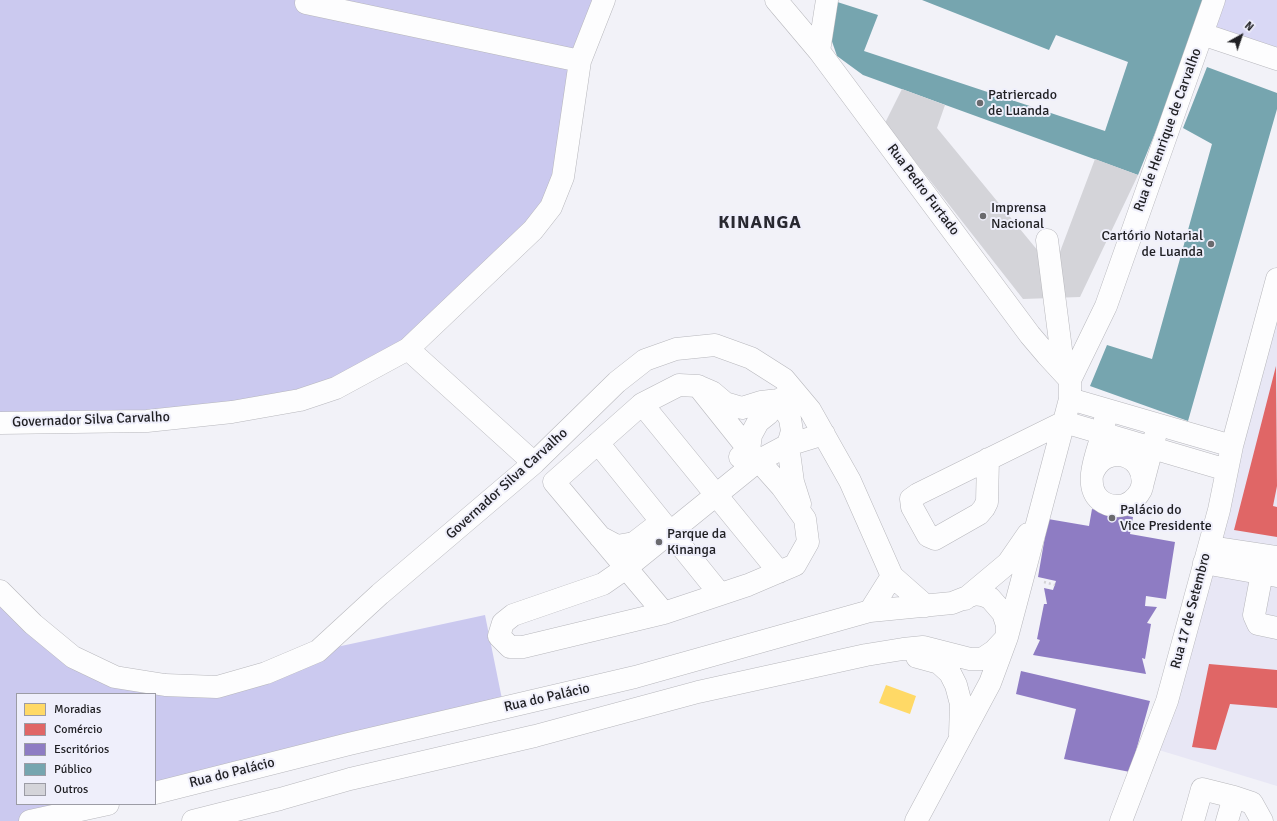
<!DOCTYPE html>
<html>
<head>
<meta charset="utf-8">
<style>
  body { margin:0 }
  #map { position:relative; width:1277px; height:821px; overflow:hidden; background:#f2f2f8; font-family:Signika,sans-serif }
  canvas { display:block }
  .legend { position:absolute; left:16px; top:693px; width:140px; height:112px; box-sizing:border-box; background:#efeffb; border:1px solid #9c9ca5; margin:0; padding:5px 7px; list-style:none; font-size:12px; color:#202024 }
  .legend li { display:flex; align-items:center; gap:8px; height:20px }
  .legend b { width:20px; border:1px solid #9c9ca5 }
  .north { position:absolute; left:1221px; top:16px; width:40px; height:40px; -webkit-text-stroke:3px #efeffb; paint-order:stroke; rotate:40deg; font-size:11px; font-weight:700; line-height:16px; text-align:center; color:#202024 }
  .north::after { content:''; display:block; margin:auto; width:14px; height:18px; background:#202024; clip-path:polygon(50% 0,100% 100%,50% 72%,0 100%) }
</style>
</head>
<body>
<div id="map">
<canvas width="1277" height="821"></canvas>
<ul class="legend">
<li><b style="height:11px;background:#ffd966"></b>Moradias</li>
<li><b style="height:11px;background:#e06666"></b>Comércio</li>
<li><b style="height:11px;background:#8e7cc3"></b>Escritórios</li>
<li><b style="height:11px;background:#76a5af"></b>Público</li>
<li><b style="height:11px;background:#d4d4d9"></b>Outros</li>
</ul>
<div class="north">N</div>
</div>
<script>
const ctx = document.querySelector('canvas').getContext('2d');
ctx.lineJoin = 'round';
function fillPath(path, color) { ctx.fillStyle = color; ctx.fill(path, 'evenodd'); }
function trace(path, color, width, dash) { ctx.strokeStyle = color; ctx.lineWidth = width; ctx.lineCap = dash ? 'butt' : 'round'; ctx.setLineDash(dash || []); ctx.stroke(path); }
function label(font, color, halo, rows, align = 'center') {
  ctx.font = font + ' Signika,sans-serif'; ctx.lineWidth = 4; ctx.setLineDash([]); ctx.textBaseline = 'middle'; ctx.strokeStyle = halo; ctx.fillStyle = color; for (const [text, x, y, turn = 0] of rows) {
    ctx.save(); ctx.translate(x, y); ctx.rotate((+turn || 0) * Math.PI / 180); ctx.textAlign = isNaN(turn) ? turn : align; if (halo) ctx.strokeText(text, 0, 0); ctx.fillText(text, 0, 0); ctx.restore();
  }
}
const built = new Path2D(`
  M 1277,287 L 1277,786 L 1149,747 Z`);
const green = new Path2D(`
  M 1214,0 L 1277,0 L 1277,59 L 1202,34 Z`);
const forest = new Path2D(`
  M 0,0 L 604,0 L 551,207 L 408,349 L 336,388 L 232,412 L 0,423 Z
  M 0,591 L 115,677 L 217,687 L 318,651 L 485,615 L 504,709 L 155,793 L 155,694 L 17,694 L 17,804 L 108,804 L 30,821 L 0,821 Z`);
const homes = new Path2D(`
  M 886,685 L 916,696 L 910,714 L 879,703 Z`);
const shops = new Path2D(`
  M 1276,366 L 1277,486 L 1273,506 L 1277,507 L 1277,537 L 1234,530 Z
  M 1209,664 L 1277,670 L 1277,708 L 1230,704 L 1216,750 L 1192,747 Z`);
const offices = new Path2D(`
  M 1092,509 L 1133,517 L 1130,534 L 1175,542 L 1166,599 L 1146,596 L 1145,606 L 1157,607 L 1147,623 L 1151,624 L 1145,659 L 1142,658 L 1146,674 L 1033,655 L 1040,640 L 1037,639 L 1044,604 L 1047,604 L 1044,588 L 1053,590 L 1056,581 L 1038,577 L 1048,519 L 1089,526 Z
  M 1021,671 L 1150,701 L 1130,772 L 1064,759 L 1076,709 L 1016,694 Z`);
const public = new Path2D(`
  M 831,0 L 878,15 L 864,51 L 1105,131 L 1128,62 L 1056,35 L 1049,50 L 922,0 L 1209,0 L 1138,175 L 863,75 L 837,56 L 826,24 Z
  M 1207,67 L 1277,93 L 1277,109 L 1188,421 L 1090,386 L 1107,345 L 1152,359 L 1212,144 L 1183,128 Z`);
const building = new Path2D(`
  M 902,89 L 945,105 L 937,128 L 1043,257 L 1058,257 L 1095,159 L 1138,175 L 1080,297 L 1023,299 L 885,123 Z`);
const path = new Path2D(`
  M 1044,582 L 1055,585`);
const minor = new Path2D(`
  M 776,0 L 819,51 L 1030,335 L 1047,355 L 1070,380
  M 306,3 L 580,61
  M 1202,34 L 1277,59
  M 819,51 L 827,0
  M 1047,240 L 1064,373
  M 408,349 L 534,463
  M 698,386 L 749,450 L 782,487 L 805,519 L 808,542 L 795,565 L 748,585 L 664,613 L 523,647 L 510,647 L 499,636 L 503,623 L 513,615 L 603,584 L 626,568 L 758,461 L 788,445 L 824,434
  M 1070,399 L 1232,446
  M 642,404 L 779,572
  M 1107,410 C 1105,418 1104,425 1103,432 C 1098,451 1082,485 1100,500 C 1105,504 1111,506 1117,506 C 1129,506 1136,499 1141,490 L 1158,425
  M 0,423 L 147,421 L 232,412 L 300,400 L 336,388 L 408,349 L 533,230 L 551,207 L 563,177 L 580,61 L 604,0
  M 598,443 L 720,594
  M 740,457 L 749,450 L 751,435 L 758,422 L 768,414 L 779,400 L 790,419 L 792,431 L 788,445 L 793,482 L 800,504
  M 988,459 L 987,502 L 984,508 L 979,514 L 935,539 L 928,536 L 912,507 L 911,499 L 918,494 L 1064,422 L 1227,470
  M 1092,475 C 1104,441 1148,454 1142,487
  M 600,537 L 617,546 L 634,543 L 656,526
  M 1209,547 L 1277,557
  M 1204,563 L 1277,576
  M 1262,573 L 1254,615 L 1258,624 L 1277,628
  M 0,591 L 33,624 L 73,657 L 115,677 L 165,685 L 217,687 L 266,673 L 318,651 L 380,594 L 534,463 L 617,382 L 645,360 L 676,349 L 715,345 L 751,358 L 784,379 L 810,410 L 850,481 L 892,576 L 926,606
  M 965,599 L 1008,563 L 1028,534
  M 870,611 L 892,576
  M 664,613 L 554,482 L 642,404 L 679,385 L 698,386 L 712,392 L 725,403 L 742,408 L 761,402 L 779,400 L 794,391
  M 917,657 L 939,663 L 950,673 L 956,685 L 961,704 L 960,735
  M 155,793 L 349,744 L 635,677 L 870,611 L 952,603 L 975,594 L 982,595 L 990,598 L 1003,613 L 1007,625 L 1007,637 L 994,651 L 982,659 L 970,659 L 923,647 L 903,649 L 866,655 L 698,692 L 535,736 L 350,779 L 280,799 L 193,821
  M 30,821 L 108,804
  M 916,821 L 990,683 L 1007,637 L 1070,399 L 1070,380 L 1106,306 L 1214,0
  M 1121,821 L 1167,701 L 1219,510 L 1232,446 L 1277,279
  M 1193,821 L 1202,789 L 1234,797 L 1252,803 L 1262,821
  M 1227,821 L 1234,797`);
const markers = [
  [980,103,4,"#6a6a6e"],
  [983,216,4,"#6a6a6e"],
  [1211,244,4,"#6a6a6e"],
  [1112,518,4,"#6a6a6e"],
  [659,542,4,"#6a6a6e"]
];
const poiNames = [
  ["Patriercado",988,95],
  ["de Luanda",988,111],
  ["Imprensa",991,208],
  ["Nacional",991,224],
  ["Cartório Notarial",1203,236,"right"],
  ["de Luanda",1203,252,"right"],
  ["Palácio do",1120,510],
  ["Vice Presidente",1120,526],
  ["Parque da",667,534],
  ["Kinanga",667,550]
];
const streetNames = [
  ["Rua de Henrique de Carvalho",1168,130,-70],
  ["Rua Pedro Furtado",923,190,53],
  ["Governador Silva Carvalho",91,420,-2],
  ["Governador Silva Carvalho",507,484,-42],
  ["Rua 17 de Setembro",1191,611,-75],
  ["Rua do Palácio",547,698,-13],
  ["Rua do Palácio",232,773,-14]
];
const districtNames = [
  ["KINANGA",760,223]
];
fillPath(built, '#e8e7f5');
fillPath(green, '#d9d8f5');
fillPath(forest, '#cbc9ef');
fillPath(homes, '#ffd966');
fillPath(shops, '#e06666');
fillPath(offices, '#8e7cc3');
fillPath(public, '#76a5af');
fillPath(building, '#d4d4d9');
trace(minor, '#b7b7bc', 23);
trace(path, '#d3d3d5', 2.5, [2, 3]);
trace(minor, '#fdfdfe', 22);
for (const [x, y, r, color] of markers) { const dot = new Path2D(); dot.arc(x, y, r, 0, 2 * Math.PI); ctx.fillStyle = color; ctx.fill(dot); trace(dot, '#efeffb', 1.5); }
label('14px', '#202024', '#efeffb', poiNames, 'left');
label('14px', '#202024', '#efeffb', streetNames);
ctx.letterSpacing = '1px';
label('bold 18px', '#282831', '#efeffb', districtNames);
ctx.letterSpacing = '0px';
</script>
</body>
</html>
